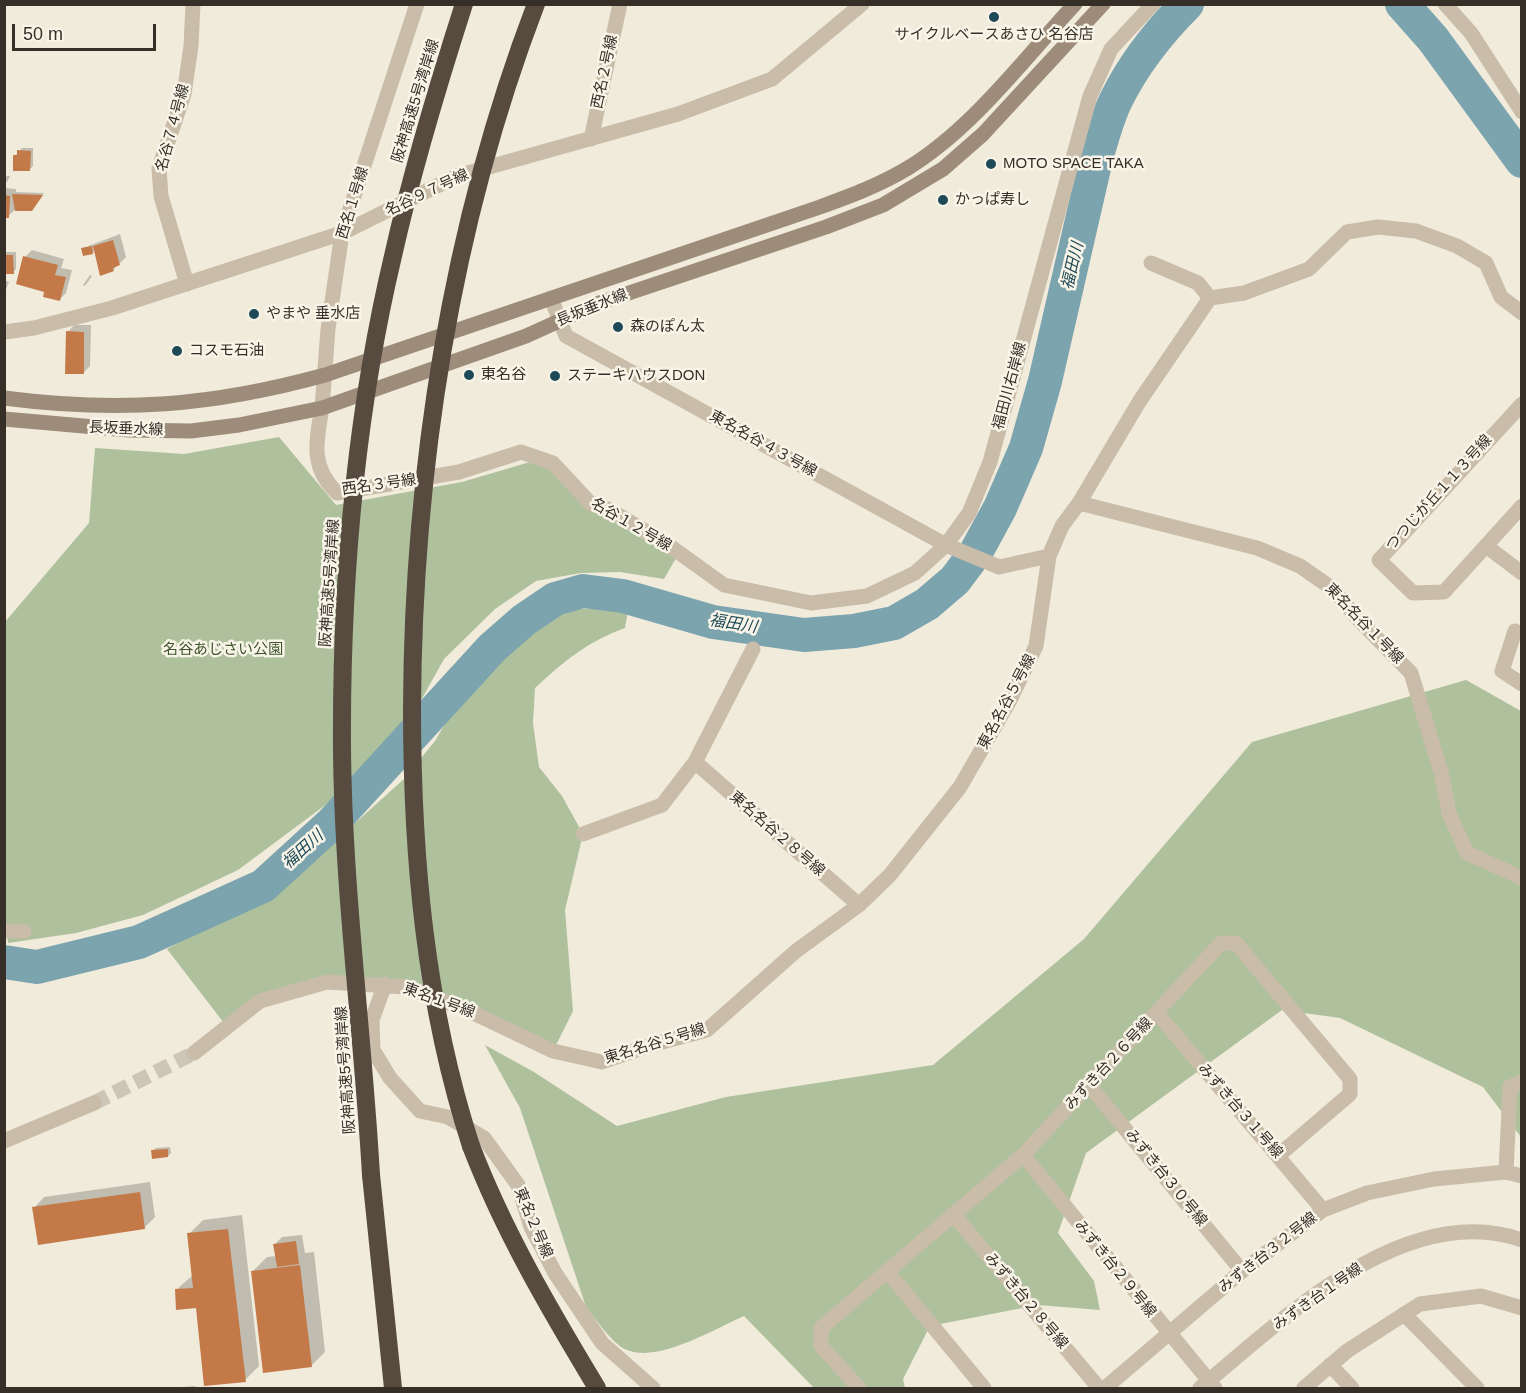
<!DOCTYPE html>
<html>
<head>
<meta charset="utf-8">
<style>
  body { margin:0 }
  #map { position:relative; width:1526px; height:1393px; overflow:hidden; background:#f1ebdc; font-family:Arial,sans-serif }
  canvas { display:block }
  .frame { position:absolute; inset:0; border:6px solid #362f28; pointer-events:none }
  .scale { position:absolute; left:12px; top:24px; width:144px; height:27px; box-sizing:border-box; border:3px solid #362f28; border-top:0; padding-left:8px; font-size:18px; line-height:21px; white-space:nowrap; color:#362f28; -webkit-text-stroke:4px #f9f4e8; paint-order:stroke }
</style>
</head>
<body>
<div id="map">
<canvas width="1526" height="1393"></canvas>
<div class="frame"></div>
<div class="scale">50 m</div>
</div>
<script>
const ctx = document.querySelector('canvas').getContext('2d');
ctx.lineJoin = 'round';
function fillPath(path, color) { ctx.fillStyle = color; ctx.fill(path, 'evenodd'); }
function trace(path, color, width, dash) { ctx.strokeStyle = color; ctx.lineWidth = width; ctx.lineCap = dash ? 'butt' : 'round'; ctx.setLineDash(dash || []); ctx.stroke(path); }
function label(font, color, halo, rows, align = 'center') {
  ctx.font = font + ' Arial,"Noto Sans JP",sans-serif'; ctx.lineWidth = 5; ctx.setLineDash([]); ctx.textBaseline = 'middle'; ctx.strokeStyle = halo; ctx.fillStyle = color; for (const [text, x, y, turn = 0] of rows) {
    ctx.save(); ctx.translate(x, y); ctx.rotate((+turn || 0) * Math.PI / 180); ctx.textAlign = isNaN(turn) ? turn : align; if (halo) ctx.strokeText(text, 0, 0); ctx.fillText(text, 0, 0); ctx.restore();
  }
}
const green = new Path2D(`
  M 279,437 L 336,505 L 462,482 L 530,462 L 547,467 L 589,507 L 676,558 L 664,579 L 620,572 L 581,573 L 536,581 L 495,609 L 444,659 L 415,711 L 372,762 L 324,806 L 238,870 L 143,915 L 76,933 L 8,943 L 5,919 L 5,622 L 89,523 L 95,448 L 184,454 Z
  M 629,605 L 625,628 C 588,641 563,662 535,688 L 533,723 L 539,767 L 562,796 L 583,834 L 565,910 L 573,1011 L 553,1051 L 405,987 L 327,982 L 260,1001 L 227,1027 L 167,949 L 286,882 L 313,861 L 404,779 L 435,741 L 453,710 L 493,661 L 528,627 L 557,611 Z
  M 1466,680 L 1521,711 L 1521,1137 L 1483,1087 L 1340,1018 L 1282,1010 L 1086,1153 L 1058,1233 L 1094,1281 L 1100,1310 L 1038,1305 L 930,1326 L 903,1379 L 905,1388 L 814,1388 L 744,1316 C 714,1329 659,1363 627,1350 C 613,1345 595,1318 586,1307 L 520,1108 L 485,1045 L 534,1072 L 617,1126 L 726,1097 L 933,1065 L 1084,939 L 1252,742 Z`);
const shadow = new Path2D(`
  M 22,148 L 33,148 L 33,166 L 30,169 L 15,156 Z
  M 4,176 L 10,176 L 7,182 L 4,182 Z
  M 4,188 L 16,189 L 16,192 L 44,193 L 35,206 L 15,210 L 8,216 L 4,216 Z
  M 120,234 L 126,257 L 113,270 L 95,250 L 93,253 L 83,248 Z
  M 32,250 L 64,259 L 61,268 L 72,270 L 66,293 L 59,300 L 25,257 Z
  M 7,252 L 16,252 L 16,269 L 13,272 L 4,255 Z
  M 90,275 L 92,276 L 85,286 L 83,285 Z
  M 4,280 L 9,282 L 4,294 Z
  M 74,325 L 91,325 L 90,366 L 83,373 L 68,332 Z
  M 170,1147 L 171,1153 L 168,1156 L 153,1151 L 156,1148 Z
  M 150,1182 L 155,1217 L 144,1228 L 34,1208 L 44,1197 Z
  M 242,1215 L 259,1366 L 245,1380 L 197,1306 L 176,1290 L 193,1275 L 189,1234 L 203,1220 Z
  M 302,1235 L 305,1253 L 314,1252 L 325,1352 L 311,1366 L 253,1271 L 267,1257 L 277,1256 L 275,1244 L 282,1237 Z
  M 195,1386 L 195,1388 L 169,1388 Z`);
const river = new Path2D(`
  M 1402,4 L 1433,39 L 1522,161
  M 4,962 L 37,967 L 139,942 L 263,886 L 332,823 L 492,648 L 524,620 L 555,599 L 583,591 L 623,596 L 713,622 L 804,635 L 854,631 L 894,623 L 927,604 L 955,580 L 976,552 L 1000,508 L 1026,448 L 1045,381 L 1097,155 C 1103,136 1108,115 1117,98 C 1134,64 1160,31 1187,4`);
const building = new Path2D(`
  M 17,150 L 31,151 L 30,171 L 13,171 L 13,155 L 17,155 Z
  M 12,194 L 43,195 L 32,211 L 15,211 Z
  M 4,195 L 10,196 L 9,218 L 4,218 Z
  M 113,240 L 120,265 L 113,268 L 114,271 L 100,276 L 93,246 Z
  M 92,246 L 93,254 L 83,256 L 81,248 Z
  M 4,255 L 13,255 L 14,274 L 4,274 Z
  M 23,256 L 58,265 L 55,275 L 66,277 L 60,301 L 43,297 L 44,292 L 16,284 Z
  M 66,331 L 84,332 L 84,374 L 65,374 Z
  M 168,1149 L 168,1157 L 152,1159 L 151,1150 Z
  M 140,1192 L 145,1229 L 38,1245 L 32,1207 Z
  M 228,1229 L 246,1382 L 204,1386 L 196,1308 L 176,1310 L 175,1289 L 193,1288 L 187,1233 Z
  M 296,1241 L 299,1264 L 277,1267 L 273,1244 Z
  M 300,1265 L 312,1367 L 263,1373 L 251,1271 Z`);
const minorTunnel = new Path2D(`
  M 94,1103 L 194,1053`);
const minor = new Path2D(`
  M 1445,4 L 1471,33 L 1522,112
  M 591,139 L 620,4
  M 1151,263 L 1198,283 L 1210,298
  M 187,284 L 161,196 L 159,168 L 184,94 L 191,46 L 193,4
  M 551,298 L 566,336 L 946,545 L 999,567 L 1049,556
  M 4,332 L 34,328 L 112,308 L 342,233 L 457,176 L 678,114 L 772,79 L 862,4
  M 1522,404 L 1379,560 L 1413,593 L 1444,592 L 1522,506
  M 322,408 C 316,442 310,467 337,493 L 459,472 L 521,452 L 553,463 L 591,504 L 608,509 L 667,544 L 724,585 L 811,603 L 867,596 L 915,573 L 946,545 L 969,513 L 990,462 L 1090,96 L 1111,49 L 1153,4
  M 1079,503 L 1257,548 L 1300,566 L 1333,589 L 1358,619 L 1411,673 L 1441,772 L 1449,813 L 1467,853 L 1522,878
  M 1486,546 L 1522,573
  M 1515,631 L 1502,671 L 1522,684
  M 695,762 L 859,905
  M 583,834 L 662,805 L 695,762 L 753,649
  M 4,931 L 24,931
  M 385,984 L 372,1020 L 373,1050 L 390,1078 L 420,1111 L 448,1117 L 484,1138 L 518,1185 L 531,1227 L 555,1273 L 602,1343 L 653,1388
  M 1157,1013 L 1323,1210
  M 194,1053 L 260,1001 L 327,982 L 405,987 L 465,1009 L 553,1051 L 602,1062 L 651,1045 L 707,1030 L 796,951 L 859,905 L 890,875 L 960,787 L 1009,702 L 1036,646 L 1049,556 L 1062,526 L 1079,503 L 1139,402 L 1210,298 L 1244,293 L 1309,269 L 1347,232 L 1378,227 L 1416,231 L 1457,246 L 1486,263 L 1501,297 L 1522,313
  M 1089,1085 L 1242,1271
  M 4,1141 L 94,1103
  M 1023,1155 L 1215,1388
  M 1506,1172 L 1510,1087 L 1522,1082
  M 953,1214 L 1099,1388
  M 887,1271 L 984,1388
  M 1404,1314 L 1477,1388
  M 1330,1365 L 1352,1388
  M 859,1388 L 821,1346 L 821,1328 L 1023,1155 L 1221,943 L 1236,943 L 1350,1079 L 1350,1094 L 1279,1155
  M 1105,1388 L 1242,1271 L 1323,1210 L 1367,1193 L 1434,1179 L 1506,1172 L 1522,1176
  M 1200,1388 C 1282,1320 1405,1199 1522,1240
  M 1304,1388 L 1347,1351 L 1420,1304 L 1481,1296 L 1522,1308`);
const tertiary = new Path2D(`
  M 322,408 L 328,329 L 342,233 L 417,4`);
const secondary = new Path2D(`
  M 4,398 C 120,413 212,406 325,375 L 820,207 C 850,196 880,185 908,168 C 973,128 1023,60 1075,4
  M 4,419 L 129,430 L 191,431 L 239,425 L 322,408 L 526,336 L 599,303 L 826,227 L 883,205 L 943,169 L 983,134 L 1103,4`);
const motorway = new Path2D(`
  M 471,1146 C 504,1232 550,1310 597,1388
  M 371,1175 L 393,1388`);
const motorwayBridge = new Path2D(`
  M 471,1146 C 425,1004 412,857 412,708 C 413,472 451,226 536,4
  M 371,1175 C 363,1033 343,890 342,747 C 341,584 355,416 393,256 C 412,171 437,88 464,4`);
const markers = [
  [994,17,6,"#1e4a57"],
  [991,164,6,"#1e4a57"],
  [943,200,6,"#1e4a57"],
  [254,314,6,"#1e4a57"],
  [618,327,6,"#1e4a57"],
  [177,351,6,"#1e4a57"],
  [469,375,6,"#1e4a57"],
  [555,376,6,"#1e4a57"]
];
const poiNames = [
  ["サイクルベースあさひ 名谷店",994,35,"center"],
  ["MOTO SPACE TAKA",1003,164],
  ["かっぱ寿し",955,200],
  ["やまや 垂水店",266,314],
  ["森のぽん太",630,327],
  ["コスモ石油",189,351],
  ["東名谷",481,375],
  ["ステーキハウスDON",567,376]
];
const streetNames = [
  ["西名２号線",605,72,-78],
  ["阪神高速5号湾岸線",416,101,-73],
  ["名谷７４号線",173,128,-75],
  ["名谷９７号線",427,193,-25],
  ["西名１号線",353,203,-73],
  ["長坂垂水線",592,308,-22],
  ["福田川右岸線",1010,386,-75],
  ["長坂垂水線",126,429,2],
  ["東名名谷４３号線",763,444,29],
  ["西名３号線",379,485,-8],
  ["つつじが丘１１３号線",1439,493,-48],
  ["名谷１２号線",631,525,30],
  ["阪神高速5号湾岸線",330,583,-86],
  ["東名名谷１号線",1364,624,46],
  ["東名名谷５号線",1007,702,-62],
  ["東名名谷２８号線",777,834,41],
  ["東名１号線",439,1001,20],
  ["東名名谷５号線",655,1044,-17],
  ["みずき台２６号線",1109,1064,-47],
  ["阪神高速5号湾岸線",346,1070,-94],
  ["みずき台３１号線",1240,1111,49],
  ["みずき台３０号線",1166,1178,51],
  ["東名２号線",533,1223,67],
  ["みずき台３２号線",1268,1253,-38],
  ["みずき台２９号線",1115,1269,51],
  ["みずき台１号線",1318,1297,-35],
  ["みずき台２８号線",1026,1301,50]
];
const parkNames = [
  ["名谷あじさい公園",223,650]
];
const waterNames = [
  ["福田川",1073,266,-77],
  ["福田川",733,624,9],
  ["福田川",303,850,-42]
];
fillPath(green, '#aec09c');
fillPath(shadow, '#0003');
trace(river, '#7ba4ae', 34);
fillPath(building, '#c47948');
trace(minorTunnel, '#ccc5b8', 15, [15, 8]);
trace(minor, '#c9bca8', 15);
trace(tertiary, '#c9bca8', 15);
trace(secondary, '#9d8c79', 15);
trace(motorway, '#574a3f', 18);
trace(motorwayBridge, '#574a3f', 18);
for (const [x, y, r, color] of markers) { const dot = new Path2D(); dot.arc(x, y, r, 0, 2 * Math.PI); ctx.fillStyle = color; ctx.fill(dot); trace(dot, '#f9f4e8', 2); }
label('15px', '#362f28', '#f9f4e8', poiNames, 'left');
label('15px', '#362f28', '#f9f4e8', streetNames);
label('15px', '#3f542c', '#f9f4e8', parkNames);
label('italic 16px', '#1e4a57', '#f9f4e8', waterNames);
</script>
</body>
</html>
